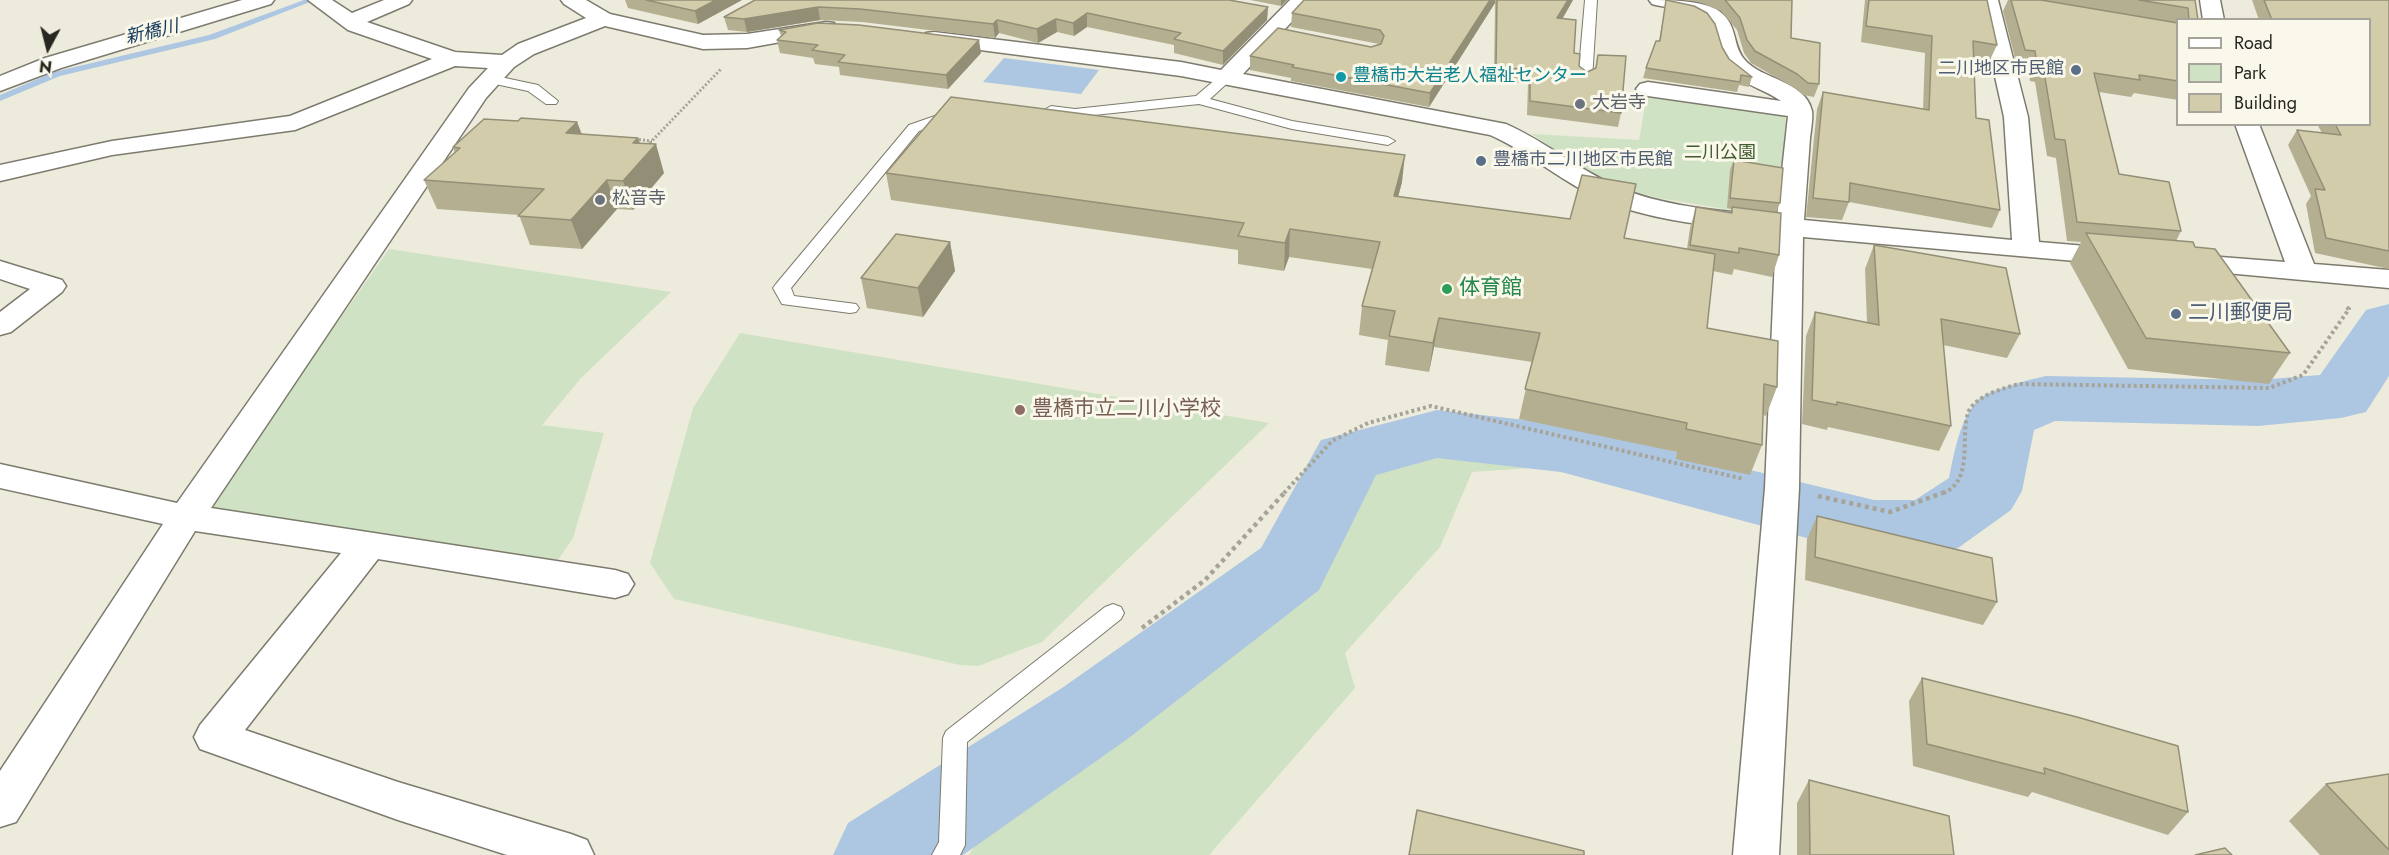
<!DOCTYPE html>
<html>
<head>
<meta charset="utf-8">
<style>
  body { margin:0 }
  #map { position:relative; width:2389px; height:855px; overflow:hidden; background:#edebdc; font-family:Jost,sans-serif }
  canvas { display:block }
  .legend { position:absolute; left:2176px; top:18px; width:195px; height:108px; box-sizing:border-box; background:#faf8ea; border:2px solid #a6a49a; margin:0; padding:8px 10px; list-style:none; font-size:18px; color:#272621 }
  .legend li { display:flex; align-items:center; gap:12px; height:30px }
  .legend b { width:30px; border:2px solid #a6a49a }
  .north { position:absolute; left:18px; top:18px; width:60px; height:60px; -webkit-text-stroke:4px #faf8ea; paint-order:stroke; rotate:187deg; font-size:16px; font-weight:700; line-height:24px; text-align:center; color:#272621 }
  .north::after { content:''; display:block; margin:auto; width:21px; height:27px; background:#272621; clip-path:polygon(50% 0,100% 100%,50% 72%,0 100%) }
</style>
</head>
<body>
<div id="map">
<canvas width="2389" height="855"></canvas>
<ul class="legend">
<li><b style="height:8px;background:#fff"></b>Road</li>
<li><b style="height:16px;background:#cfe2c3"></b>Park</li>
<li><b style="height:16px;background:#d2ccaa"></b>Building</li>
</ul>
<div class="north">N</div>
</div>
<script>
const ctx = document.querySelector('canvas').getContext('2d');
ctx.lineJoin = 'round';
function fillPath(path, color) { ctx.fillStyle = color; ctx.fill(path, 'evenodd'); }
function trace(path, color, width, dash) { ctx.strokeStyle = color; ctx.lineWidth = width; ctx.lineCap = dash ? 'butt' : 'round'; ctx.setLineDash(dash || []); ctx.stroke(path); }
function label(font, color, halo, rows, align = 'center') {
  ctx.font = font + ' Jost,"Noto Sans JP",sans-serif'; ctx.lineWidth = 6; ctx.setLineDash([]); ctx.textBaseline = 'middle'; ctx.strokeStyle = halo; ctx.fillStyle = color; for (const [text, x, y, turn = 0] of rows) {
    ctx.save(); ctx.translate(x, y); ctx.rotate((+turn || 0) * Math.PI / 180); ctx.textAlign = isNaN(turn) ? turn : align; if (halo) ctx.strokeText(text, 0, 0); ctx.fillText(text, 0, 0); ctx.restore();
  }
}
const green = new Path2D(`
  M 1648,89 L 1786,111 L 1780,208 L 1756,214 L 1658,198 L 1600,182 L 1532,134 L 1639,140 Z
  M 389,249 L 671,292 L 581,378 L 542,425 L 604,433 L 573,538 L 556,563 L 208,507 Z
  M 740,333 L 1269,423 L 1042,642 L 978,666 L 960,665 L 674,599 L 650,563 L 693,408 Z
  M 1431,420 L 1525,440 L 1545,467 L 1472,472 L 1440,547 L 1345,653 L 1355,688 L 1209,855 L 969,855 L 980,837 L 1197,659 L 1349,475 Z`);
const water = new Path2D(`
  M 1004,58 L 1099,70 L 1081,94 L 983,82 Z`);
const stream = new Path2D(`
  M 304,0 L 315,0 L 215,39 L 60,76 L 0,101 L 0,95 L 54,72 L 209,35 Z`);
const river = new Path2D(`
  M 2389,304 L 2389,376 L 2366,412 L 2341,418 L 2258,426 L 2055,421 L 2034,430 L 2022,491 L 2011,510 L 1958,548 L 1930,556 L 1874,556 L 1561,472 L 1437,458 L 1376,475 L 1319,590 L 1126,740 L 963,855 L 833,855 L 848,823 L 1062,688 L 1261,548 L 1321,440 L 1437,410 L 1561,424 L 1874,500 L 1915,500 L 1949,478 C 1954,454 1960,417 1979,399 C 1990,390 2031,379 2046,376 L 2258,380 L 2320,375 L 2366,310 Z`);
const pathFar2 = new Path2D(`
  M 635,139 L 652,141
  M 647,146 L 721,69`);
const pathFar1 = new Path2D(`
  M 1284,493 L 1332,441 L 1368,423 L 1431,406 L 1744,479
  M 1943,493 C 1974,482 1960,435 1968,413 C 1974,396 2004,388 2019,384 L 2269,388 L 2303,375 L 2349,309 L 2346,307`);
const path = new Path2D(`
  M 1818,496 L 1890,512 L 1948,491
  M 1142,628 L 1205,580 L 1286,491`);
const service = new Path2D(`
  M 1585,0 L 1597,0 L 1592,80 L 1585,84 L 1578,80 Z
  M 1228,72 L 1235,76 L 1210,99 L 1292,121 L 1388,137 L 1395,141 L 1388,145 L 1292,129 L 1199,104 L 1075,117 L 1051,114 L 1044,110 L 1051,106 L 1075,109 L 1196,96 L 1223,73 Z
  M 491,75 L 538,85 L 558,101 L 556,104 L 546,104 L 528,91 L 486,82 L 484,79 Z
  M 955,109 L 960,110 L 962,113 L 960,116 L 919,131 L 791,288 L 794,296 L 856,304 L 859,308 L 856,312 L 850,313 L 782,304 L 773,288 L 776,284 L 909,125 Z
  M 1113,604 L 1121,607 L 1124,613 L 1121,619 L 967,742 L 965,845 L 960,855 L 932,855 L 939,842 L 943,738 L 946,731 L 1105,607 Z`);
const minor = new Path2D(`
  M 242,0 L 274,0 L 271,4 L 61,68 L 0,91 L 0,76 L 45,58 Z
  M 308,0 L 332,0 L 352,13 L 384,0 L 412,0 L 409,4 L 367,22 L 455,52 L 502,55 L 518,44 L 586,18 L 564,4 L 561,0 L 586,0 L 610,14 L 703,35 L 747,34 L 826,22 L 834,23 L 837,28 L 834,33 L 826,34 L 747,48 L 703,49 L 605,26 L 534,54 L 514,67 L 486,98 L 211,508 L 615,570 L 628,574 L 634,584 L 628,594 L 615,598 L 378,559 L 245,730 L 398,782 L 571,834 L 587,840 L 594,855 L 507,855 L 398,820 L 200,749 L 194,737 L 200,725 L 341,553 L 195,531 L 16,822 L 0,827 L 0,771 L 163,524 L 0,488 L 0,464 L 177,503 L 469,88 L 488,68 L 455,66 L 295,130 L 112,155 L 0,181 L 0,165 L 112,141 L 290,116 L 432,59 L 348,30 Z
  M 1290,0 L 1312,0 L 1243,74 L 1506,124 C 1547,142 1581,172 1623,189 C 1668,208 1729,211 1777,217 L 1788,116 L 1648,96 L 1640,94 L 1636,89 L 1640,84 L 1648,82 L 1781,101 C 1766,90 1746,86 1733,73 C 1716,59 1721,43 1711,27 C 1701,9 1670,9 1652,4 L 1649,0 C 1671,0 1696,0 1716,9 C 1739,23 1731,43 1744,59 C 1761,80 1805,80 1812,111 C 1813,119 1811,130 1810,138 C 1808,166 1806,193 1804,220 L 2012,240 L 2004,117 L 1978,0 L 1998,0 L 2028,117 L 2039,242 L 2121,249 L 2131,251 L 2135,257 L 2131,263 L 2121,265 L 1803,237 L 1799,488 L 1779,855 L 1733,855 L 1765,488 L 1776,233 C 1720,226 1658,223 1605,201 C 1564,184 1531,153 1490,135 L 1181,76 L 934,44 L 926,43 L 923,38 L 926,33 L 934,32 L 1181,62 L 1221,70 Z
  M 2200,0 L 2220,0 L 2224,20 L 2203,20 Z
  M 2235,124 L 2259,124 L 2314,264 L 2389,270 L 2389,288 L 2172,268 L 2168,262 L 2172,256 L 2182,254 L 2285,262 Z
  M 0,261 L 62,280 L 66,286 L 62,292 L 11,332 L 0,335 L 0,312 L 30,289 L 0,279 Z`);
const wall = new Path2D(`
  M 625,0 L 742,0 L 698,24 L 628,8 Z
  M 755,0 L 1268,7 L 1267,20 L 1223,65 L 1174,53 L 1174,45 L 1087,27 L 1074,36 L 1057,32 L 1038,43 L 999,33 L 995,38 L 862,22 L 820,20 L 747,32 L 728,30 L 724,17 Z
  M 1250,0 L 1287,0 L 1281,6 Z
  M 1304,0 L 1573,0 L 1562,19 L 1574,53 L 1579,66 L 1587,72 L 1595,69 L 1598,55 L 1621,113 L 1618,127 L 1527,115 L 1528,84 L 1494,80 L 1495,3 L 1429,107 L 1291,81 L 1291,78 L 1250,70 L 1250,56 L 1371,47 L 1379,44 L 1291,27 L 1292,13 Z
  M 1666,0 L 1722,47 L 1729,59 L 1752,77 L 1749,87 L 1739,85 L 1737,92 L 1643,78 L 1646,68 L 1659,41 Z
  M 1683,0 L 1792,0 L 1791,38 L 1819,84 L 1814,97 L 1803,95 L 1793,87 L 1751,63 L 1744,53 L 1737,30 L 1721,11 L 1699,2 Z
  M 1865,0 L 1987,0 L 1997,45 L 1989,62 L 1974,59 L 1976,118 L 2000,210 L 1992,228 L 1849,202 L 1842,220 L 1806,217 L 1817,109 L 1823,92 L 1923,109 L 1925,53 L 1861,42 Z
  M 2008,0 L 2195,0 L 2198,20 L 2178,20 L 2178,100 L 2134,93 L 2131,97 L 2099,92 L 2119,174 L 2181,231 L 2176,241 L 2195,247 L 2290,353 L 2269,384 L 2128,369 L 2070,263 L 2081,242 L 2067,241 L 2056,158 L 2047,156 L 2035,82 L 2030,81 L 2028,68 L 2017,66 L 2003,11 Z
  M 2252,0 L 2389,0 L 2389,269 L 2315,253 L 2306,204 L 2311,196 L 2288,145 L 2297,130 L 2322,133 L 2317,124 L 2370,124 L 2370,20 L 2259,20 Z
  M 779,30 L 981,53 L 948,89 L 840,75 L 839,67 L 815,64 L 813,58 L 780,53 L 777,40 L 781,36 Z
  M 577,122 L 582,134 L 638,138 L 640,143 L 664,173 L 633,210 L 617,209 L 582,249 L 530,245 L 519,215 L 437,209 L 424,180 L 455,153 L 453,147 Z
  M 1734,160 L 1780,203 L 1776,213 L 1779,255 L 1772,277 L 1734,269 L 1732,275 L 1713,271 L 1707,328 L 1777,387 L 1766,416 L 1763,415 L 1762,445 L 1750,475 L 1676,459 L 1677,452 L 1519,419 L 1532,362 L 1434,347 L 1429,372 L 1385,365 L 1388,340 L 1359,335 L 1362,306 L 1372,269 L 1289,257 L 1284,271 L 1238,264 L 1238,250 L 891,200 L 886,173 L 1402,182 L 1398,197 L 1687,249 L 1690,228 L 1696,207 L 1730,213 L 1732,209 L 1727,208 L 1730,170 Z
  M 950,242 L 955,271 L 923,317 L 867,308 L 861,278 Z
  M 1874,245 L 2020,334 L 2007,358 L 1943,345 L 1951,426 L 1939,451 L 1828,427 L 1827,430 L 1802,424 L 1806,336 L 1815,312 L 1867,323 L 1865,269 Z
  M 1817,516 L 1997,602 L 1983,625 L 1805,580 L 1807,539 Z
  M 1922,678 L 2188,812 L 2168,835 L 2032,792 L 2028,797 L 1913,766 L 1909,701 Z
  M 2389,774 L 2389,855 L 2320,855 L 2289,821 L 2326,784 Z
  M 1809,780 L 1954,855 L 1797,855 L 1797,803 Z`);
const shadedWall = new Path2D(`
  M 716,0 L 742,0 L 698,24 L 695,11 Z
  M 1281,0 L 1287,0 L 1281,6 Z
  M 1490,0 L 1495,0 L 1495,3 L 1429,107 L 1430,93 Z
  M 1568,0 L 1573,0 L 1555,32 L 1557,18 Z
  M 818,7 L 820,20 L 747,32 L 744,19 Z
  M 1268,7 L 1267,20 L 1223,65 L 1223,51 Z
  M 1087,13 L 1087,27 L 1074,36 L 1073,23 Z
  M 1056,19 L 1057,32 L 1038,43 L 1037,29 Z
  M 997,20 L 999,33 L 995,38 L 993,24 Z
  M 979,40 L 981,53 L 948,89 L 946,75 Z
  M 577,122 L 587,150 L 566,133 Z
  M 638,138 L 644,158 L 656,144 L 664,173 L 633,210 L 623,181 L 633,143 Z
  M 1405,155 L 1402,182 L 1391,223 L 1394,196 Z
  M 607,180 L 617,209 L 582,249 L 571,220 Z
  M 1290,229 L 1289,257 L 1284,271 L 1285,243 Z
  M 950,242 L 955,271 L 923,317 L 918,288 Z
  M 1439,318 L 1434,347 L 1429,372 L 1433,343 Z`);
const building = new Path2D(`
  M 646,0 L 716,0 L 695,11 Z
  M 755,0 L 1229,0 L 1268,7 L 1223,51 L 1174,39 L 1181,33 L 1087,13 L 1073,23 L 1056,19 L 1037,29 L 997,20 L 993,24 L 860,9 L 818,7 L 744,19 L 724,17 Z
  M 1304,0 L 1490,0 L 1430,93 L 1292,67 L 1294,65 L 1250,56 L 1278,28 L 1371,47 L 1381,44 L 1384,36 L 1380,30 L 1292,13 Z
  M 1497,0 L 1568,0 L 1557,18 L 1576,20 L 1574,53 L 1580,54 L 1579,66 L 1587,72 L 1596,68 L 1598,55 L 1626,56 L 1621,113 L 1530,101 L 1530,70 L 1496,67 Z
  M 1666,0 L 1694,6 L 1707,13 L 1715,24 L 1722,47 L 1729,59 L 1752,77 L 1741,75 L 1740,82 L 1646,68 L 1656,41 L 1660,41 Z
  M 1725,0 L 1792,0 L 1791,38 L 1820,43 L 1819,84 L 1808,83 L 1797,74 L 1755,51 L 1747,40 L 1740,18 Z
  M 1869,0 L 1987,0 L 1997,45 L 1973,41 L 1976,118 L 1989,120 L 2000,210 L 1850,183 L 1849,202 L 1813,198 L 1823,92 L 1929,110 L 1932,36 L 1866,26 Z
  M 2011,0 L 2041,0 L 2178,23 L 2178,81 L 2139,75 L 2140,80 L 2094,73 L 2119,174 L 2169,182 L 2181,231 L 2077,222 L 2065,140 L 2055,139 L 2043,65 L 2037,64 L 2035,51 L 2025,50 Z
  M 2139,0 L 2195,0 L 2198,20 L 2189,20 L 2188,8 Z
  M 2264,0 L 2389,0 L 2389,251 L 2326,238 L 2315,189 L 2325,190 L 2297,130 L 2341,135 L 2335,124 L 2370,124 L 2370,20 L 2272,20 Z
  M 818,23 L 859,25 L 979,40 L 946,75 L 838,62 L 845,55 L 812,50 L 818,45 L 777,40 L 786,32 L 779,30 Z
  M 951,97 L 1405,155 L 1394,196 L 1570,219 L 1582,175 L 1636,184 L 1624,238 L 1715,254 L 1707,328 L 1778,341 L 1777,387 L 1764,384 L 1762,445 L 1686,429 L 1687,423 L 1525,389 L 1540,333 L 1439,318 L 1433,343 L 1389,336 L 1395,311 L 1362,306 L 1380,242 L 1290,229 L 1285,243 L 1238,236 L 1244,223 L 886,173 Z
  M 521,118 L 577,122 L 566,133 L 638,138 L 633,143 L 656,144 L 623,181 L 607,180 L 571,220 L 518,216 L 544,189 L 424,180 L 460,148 L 453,147 L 484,119 L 518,121 Z
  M 1734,160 L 1783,168 L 1780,203 L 1730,198 Z
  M 1696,207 L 1732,213 L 1732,207 L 1781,213 L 1779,255 L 1739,248 L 1739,253 L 1690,245 Z
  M 2086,233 L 2193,242 L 2195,247 L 2215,249 L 2290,353 L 2146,338 Z
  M 896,234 L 950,242 L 918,288 L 861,278 Z
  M 1874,245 L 2006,268 L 2020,334 L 1941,319 L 1951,426 L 1837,402 L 1837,405 L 1812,400 L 1815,312 L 1879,325 Z
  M 1817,516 L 1992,558 L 1997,602 L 1815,557 Z
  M 1922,678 L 2077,717 L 2178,746 L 2188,812 L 2044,768 L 2045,774 L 1927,744 Z
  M 2389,774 L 2389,850 L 2326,784 Z
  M 1809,780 L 1949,816 L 1954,855 L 1810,855 Z
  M 1417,810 L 1584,851 L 1584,855 L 1409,855 Z
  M 2225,848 L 2232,855 L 2195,855 Z`);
const markers = [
  [2076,70,6,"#5c6f8a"],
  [1341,77,6,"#0f9aa8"],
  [1580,104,6,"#6b7280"],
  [1481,161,6,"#5c6f8a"],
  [600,200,6,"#6b7280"],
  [1447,289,6,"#2e9e5b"],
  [2176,314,6,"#5c6f8a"],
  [1020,410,6,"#8d6e63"]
];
const farWaternames = [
  ["新橋川",152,33,-13]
];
const farServicenames = [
  ["二川地区市民館",2064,70],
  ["豊橋市二川地区市民館",1493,161,"left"]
];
const farCulturenames = [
  ["豊橋市大岩老人福祉センター",1353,77]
];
const farWorshipnames = [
  ["大岩寺",1592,104],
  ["松音寺",612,200]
];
const farParknames = [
  ["二川公園",1720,154]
];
const leisureNames = [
  ["体育館",1459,289]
];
const serviceNames = [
  ["二川郵便局",2188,314]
];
const educationNames = [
  ["豊橋市立二川小学校",1032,410]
];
fillPath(green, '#cfe2c3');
fillPath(water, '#adc6e1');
fillPath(stream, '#adc6e1');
fillPath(river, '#adc6e1');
trace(service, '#7d7b6e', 2);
trace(minor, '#7d7b6e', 3);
trace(pathFar2, '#a6a499', 3, [2, 2]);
trace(pathFar1, '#a6a499', 4, [3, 3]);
trace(path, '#a6a499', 4.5, [4, 4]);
fillPath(service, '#fff');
fillPath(minor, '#fff');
fillPath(wall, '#b5af92');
fillPath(shadedWall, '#938f77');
fillPath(building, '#d2ccaa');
trace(building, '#938f77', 1.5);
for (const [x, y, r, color] of markers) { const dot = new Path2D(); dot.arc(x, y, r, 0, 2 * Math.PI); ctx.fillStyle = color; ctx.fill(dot); trace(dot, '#faf8ea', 2); }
label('italic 18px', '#0e3559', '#faf8ea', farWaternames);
label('18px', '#4e5e75', '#faf8ea', farServicenames, 'right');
label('18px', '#0d838f', '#faf8ea', farCulturenames, 'left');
label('18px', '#5b616d', '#faf8ea', farWorshipnames, 'left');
label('18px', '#405b2d', '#faf8ea', farParknames);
label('21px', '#27864d', '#faf8ea', leisureNames, 'left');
label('21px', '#4e5e75', '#faf8ea', serviceNames, 'left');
label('21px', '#785e54', '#faf8ea', educationNames, 'left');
</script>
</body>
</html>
